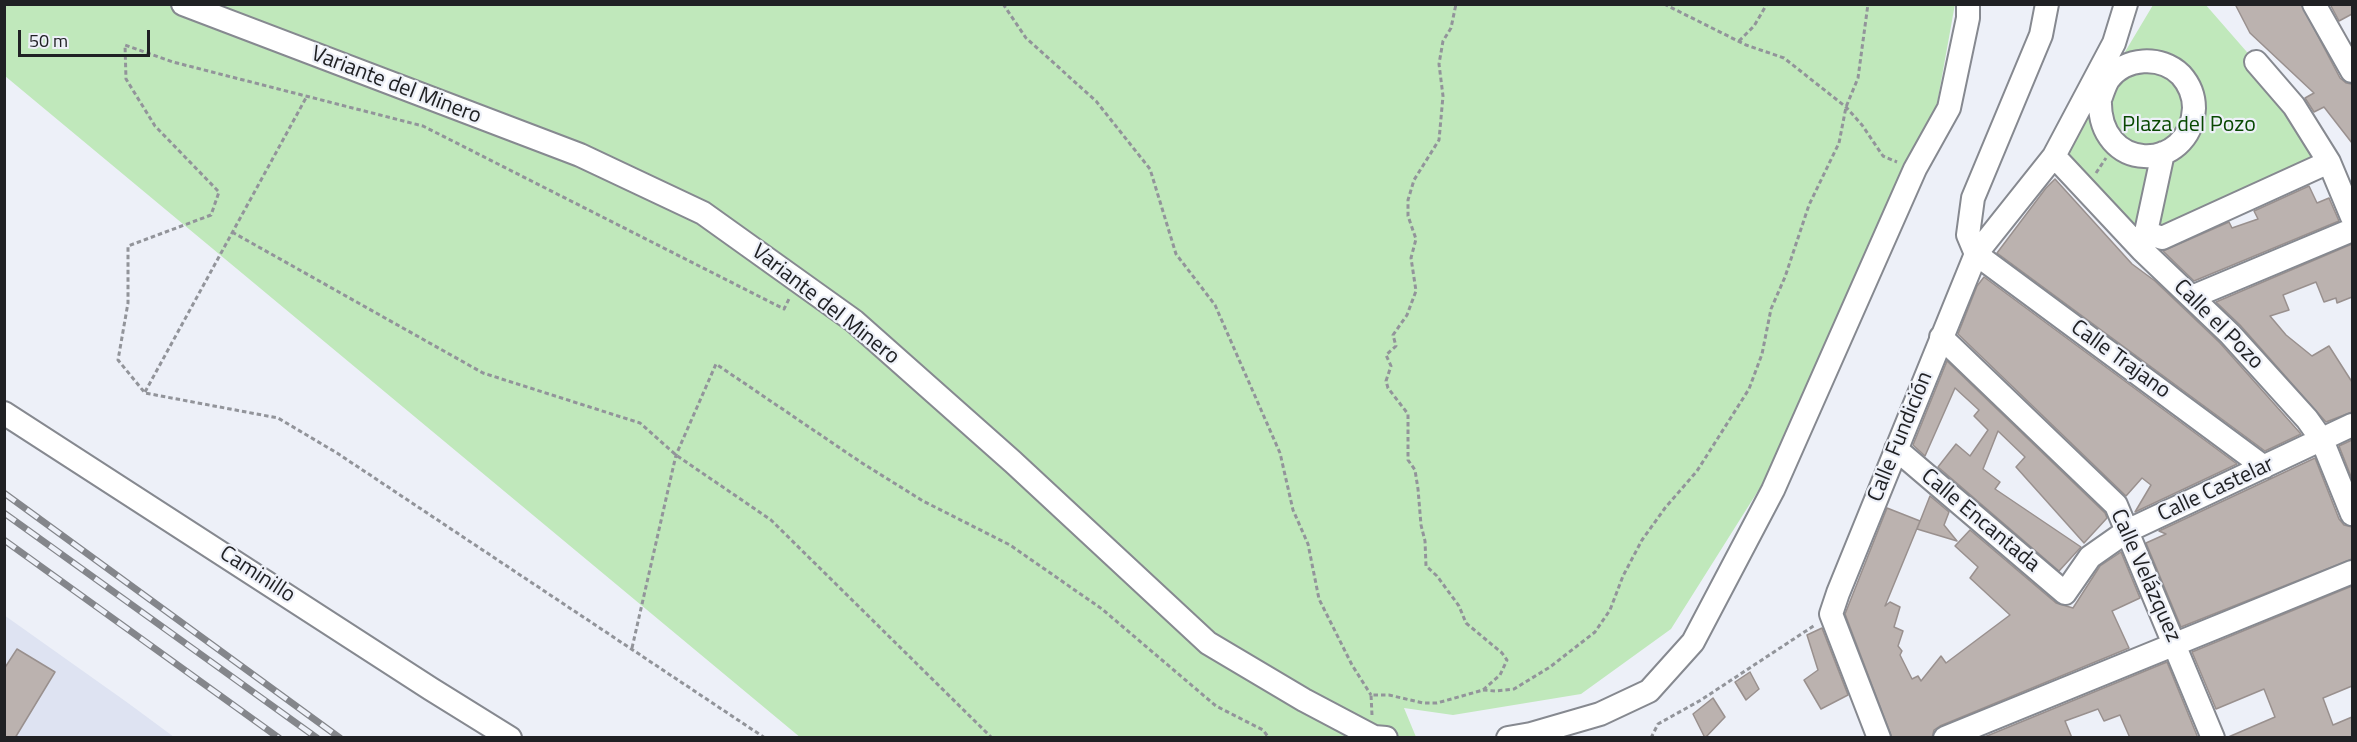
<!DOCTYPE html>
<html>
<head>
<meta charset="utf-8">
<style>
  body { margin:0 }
  #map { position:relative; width:2357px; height:742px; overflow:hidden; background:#edf0f8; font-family:"Titillium Web",sans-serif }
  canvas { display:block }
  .frame { position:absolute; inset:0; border:6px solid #202124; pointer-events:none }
  .scale { position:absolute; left:18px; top:30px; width:132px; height:27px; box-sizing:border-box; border:3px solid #202124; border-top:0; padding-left:8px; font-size:18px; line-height:21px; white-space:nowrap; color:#202124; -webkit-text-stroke:4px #edf0f8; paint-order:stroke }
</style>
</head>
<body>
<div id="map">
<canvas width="2357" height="742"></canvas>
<div class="frame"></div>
<div class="scale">50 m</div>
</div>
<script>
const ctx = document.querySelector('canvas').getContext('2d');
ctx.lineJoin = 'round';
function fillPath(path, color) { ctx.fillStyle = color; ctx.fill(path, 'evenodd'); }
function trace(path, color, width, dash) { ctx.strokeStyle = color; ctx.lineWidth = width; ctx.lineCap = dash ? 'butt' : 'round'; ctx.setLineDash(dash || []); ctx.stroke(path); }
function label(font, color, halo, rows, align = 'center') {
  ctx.font = font + ' "Titillium Web",sans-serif'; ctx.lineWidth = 4.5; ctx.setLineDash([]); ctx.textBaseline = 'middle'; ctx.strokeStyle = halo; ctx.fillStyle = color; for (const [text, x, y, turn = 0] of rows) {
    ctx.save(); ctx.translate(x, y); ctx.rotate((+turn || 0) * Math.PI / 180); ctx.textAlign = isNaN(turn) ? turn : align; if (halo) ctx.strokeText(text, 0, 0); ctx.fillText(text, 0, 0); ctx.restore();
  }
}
const built = new Path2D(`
  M 4,615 L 128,703 L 174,737 L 5,737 Z`);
const green = new Path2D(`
  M 1955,4 L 1937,104 L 1763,483 L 1671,629 L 1581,694 L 1453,715 L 1404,708 L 1416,737 L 801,738 L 5,76 L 4,5 Z
  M 2205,4 L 2294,106 L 2329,162 L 2142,250 L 2054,156 L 2107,82 L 2153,5 Z`);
const building = new Path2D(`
  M 2235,4 L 2301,4 L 2340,78 L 2346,83 L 2352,84 L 2352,143 L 2324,107 L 2314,112 L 2305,98 L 2314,93 L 2250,33 Z
  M 2330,4 L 2352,4 L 2352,14 L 2339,21 Z
  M 2055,179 L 2132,264 L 2155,281 L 2220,343 L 2301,434 L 2265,451 L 1997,253 L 2046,188 Z
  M 2309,186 L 2317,203 L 2329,198 L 2339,221 L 2194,281 L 2163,251 L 2229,222 L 2232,228 L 2258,219 L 2254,211 Z
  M 2352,244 L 2352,297 L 2337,303 L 2336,298 L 2324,302 L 2316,282 L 2283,295 L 2289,310 L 2270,316 L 2286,335 L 2312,356 L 2329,346 L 2352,382 L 2352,412 L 2326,422 L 2240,325 L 2216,302 Z
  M 1984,277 L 2237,464 L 2135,512 L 2151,485 L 2142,478 L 2126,496 L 1958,334 L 1977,286 Z
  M 1947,361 L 2105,513 L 2107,518 L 2084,543 L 2016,467 L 2025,457 L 1998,431 L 1983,469 L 2000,482 L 1995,489 L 2081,547 L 2059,571 L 1938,467 L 1956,444 L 1970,456 L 1988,430 L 1974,416 L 1979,410 L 1955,388 L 1925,456 L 1913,445 Z
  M 2352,440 L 2352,479 L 2339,446 Z
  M 2315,458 L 2339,519 L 2344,525 L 2352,527 L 2352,559 L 2181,627 L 2146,543 L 2166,534 L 2159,531 Z
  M 1930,496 L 1949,512 L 1944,525 L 1957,541 L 1917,529 Z
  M 1887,508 L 1920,521 L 1885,606 L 1890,602 L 1900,607 L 1894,627 L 1903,631 L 1898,646 L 1902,651 L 1900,655 L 1912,679 L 1918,676 L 1921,681 L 1941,656 L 1946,663 L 2010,615 L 1970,578 L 1978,567 L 1955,546 L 1970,530 L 2056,603 L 2073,608 L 2100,566 L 2121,552 L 2140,598 L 2112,611 L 2129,648 L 1940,726 L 1934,730 L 1932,738 L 1892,738 L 1845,614 Z
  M 2352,586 L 2352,686 L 2323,698 L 2333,725 L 2352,717 L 2352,738 L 2226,738 L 2275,717 L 2264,689 L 2216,709 L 2192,652 Z
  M 1822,628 L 1848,695 L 1821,709 L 1804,680 L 1818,670 L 1807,635 Z
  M 17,649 L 55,672 L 15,738 L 4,738 L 4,669 Z
  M 2167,662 L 2198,738 L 2130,738 L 2120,715 L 2104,721 L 2098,709 L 2065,721 L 2072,738 L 1982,738 Z
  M 1750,672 L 1759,689 L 1746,700 L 1735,682 Z
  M 1713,698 L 1725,717 L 1705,738 L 1693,714 Z`);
const path = new Path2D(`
  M 1003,4 L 1026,38 L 1096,101 L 1150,169 L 1176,254 L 1215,305 L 1280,453 L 1293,510 L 1308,544 L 1319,599 L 1352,665 L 1371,695
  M 1664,4 L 1746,45 L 1784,58 L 1846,107 L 1862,125 L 1883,156 L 1897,162
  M 1739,41 L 1754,26 L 1767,4
  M 2096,173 L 2106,158
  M 232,232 L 483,373 L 640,423 L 676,455 L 771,520 L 992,738
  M 145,392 L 307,96
  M 632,648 L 676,455 L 716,364 L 862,463 L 923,501 L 1010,545 L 1102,609 L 1216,706 L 1263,730 L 1269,738
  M 1483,690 L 1495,691 L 1514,689 L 1550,667 L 1595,632 L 1610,610 L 1623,576 L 1642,540 L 1665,508 L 1697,471 L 1749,389 L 1762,354 L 1771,309 L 1785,277 L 1809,205 L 1839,143 L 1846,107 L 1858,78 L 1868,4
  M 1372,715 L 1371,695 L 1389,695 L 1423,703 L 1437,703 L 1462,696 L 1483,690 L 1500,675 L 1507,660 L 1502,653 L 1466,623 L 1459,606 L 1437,576 L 1426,566 L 1425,541 L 1421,525 L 1418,489 L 1415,470 L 1408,460 L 1408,414 L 1388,388 L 1386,381 L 1391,366 L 1386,355 L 1396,346 L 1393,335 L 1407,315 L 1416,291 L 1411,258 L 1416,239 L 1408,216 L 1408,200 L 1414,180 L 1439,140 L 1443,96 L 1439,64 L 1443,41 L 1451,28 L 1456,4
  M 765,738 L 337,453 L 278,418 L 145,393 L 118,360 L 128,303 L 128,246 L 211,215 L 219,192 L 155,126 L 126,79 L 125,45 L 173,62 L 423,126 L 784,309 L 789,299
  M 1651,738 L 1658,724 L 1701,700 L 1815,625`);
const minor = new Path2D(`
  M 183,4 L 580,155 L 703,213 L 854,321 L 1013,462 L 1208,643 L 1304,700 L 1374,737 L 1386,738
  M 2047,4 L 2041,35 L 1973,198 L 1968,235 L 1976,254 L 2264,467
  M 2314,4 L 2352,71
  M 2256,62 L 2294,106 L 2329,162 L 2352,217
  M 2100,97 C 2096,175 2191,173 2194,108 C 2194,96 2189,84 2181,75 C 2161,55 2125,57 2108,80 C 2105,85 2103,91 2101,97
  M 2054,156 L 2142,250 L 2230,334 L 2307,419 L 2322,440 L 2352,514
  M 2146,232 L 2162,238 L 2329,162
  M 2143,246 L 2163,153
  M 2192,297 L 2352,230
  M 1941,337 L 2116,505 L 2213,738
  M 4,413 L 431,689 L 510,738
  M 1896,449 L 2065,593 L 2090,557 L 2127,531 L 2352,425
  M 1508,738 L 1531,734 L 1600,714 L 1649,691 L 1693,642 L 1773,490 L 1915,169 L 1949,108 L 1968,18 L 1968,4
  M 1879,738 L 1831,614 L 1838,593 L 1976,254 L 2054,156 L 2114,43 L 2126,4
  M 1945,738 L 2352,572`);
const rail = new Path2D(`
  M 4,493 L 340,738
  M 4,513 L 317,738
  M 4,540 L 279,738`);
const streetNames = [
  ["Variante del Minero",396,86,21],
  ["Variante del Minero",825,305,38],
  ["Calle el Pozo",2218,325,45],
  ["Calle Trajano",2120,360,36],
  ["Calle Fundición",1901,437,-68],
  ["Calle Castelar",2216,490,-25],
  ["Calle Encantada",1980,521,40],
  ["Caminillo",257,575,33],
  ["Calle Velázquez",2145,576,66]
];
const parkNames = [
  ["Plaza del Pozo",2189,126]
];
fillPath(built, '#dee3f2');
fillPath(green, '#c0e8bb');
fillPath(building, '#bbb2af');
trace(building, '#99908e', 1.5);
trace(minor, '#868990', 26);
trace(path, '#92949a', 3, [4.5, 3]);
trace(minor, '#fff', 22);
trace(rail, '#84868b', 7);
trace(rail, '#edf0f8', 4.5, [14]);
label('22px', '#202124', '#edf0f8', streetNames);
label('22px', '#094902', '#edf0f8', parkNames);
</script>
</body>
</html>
